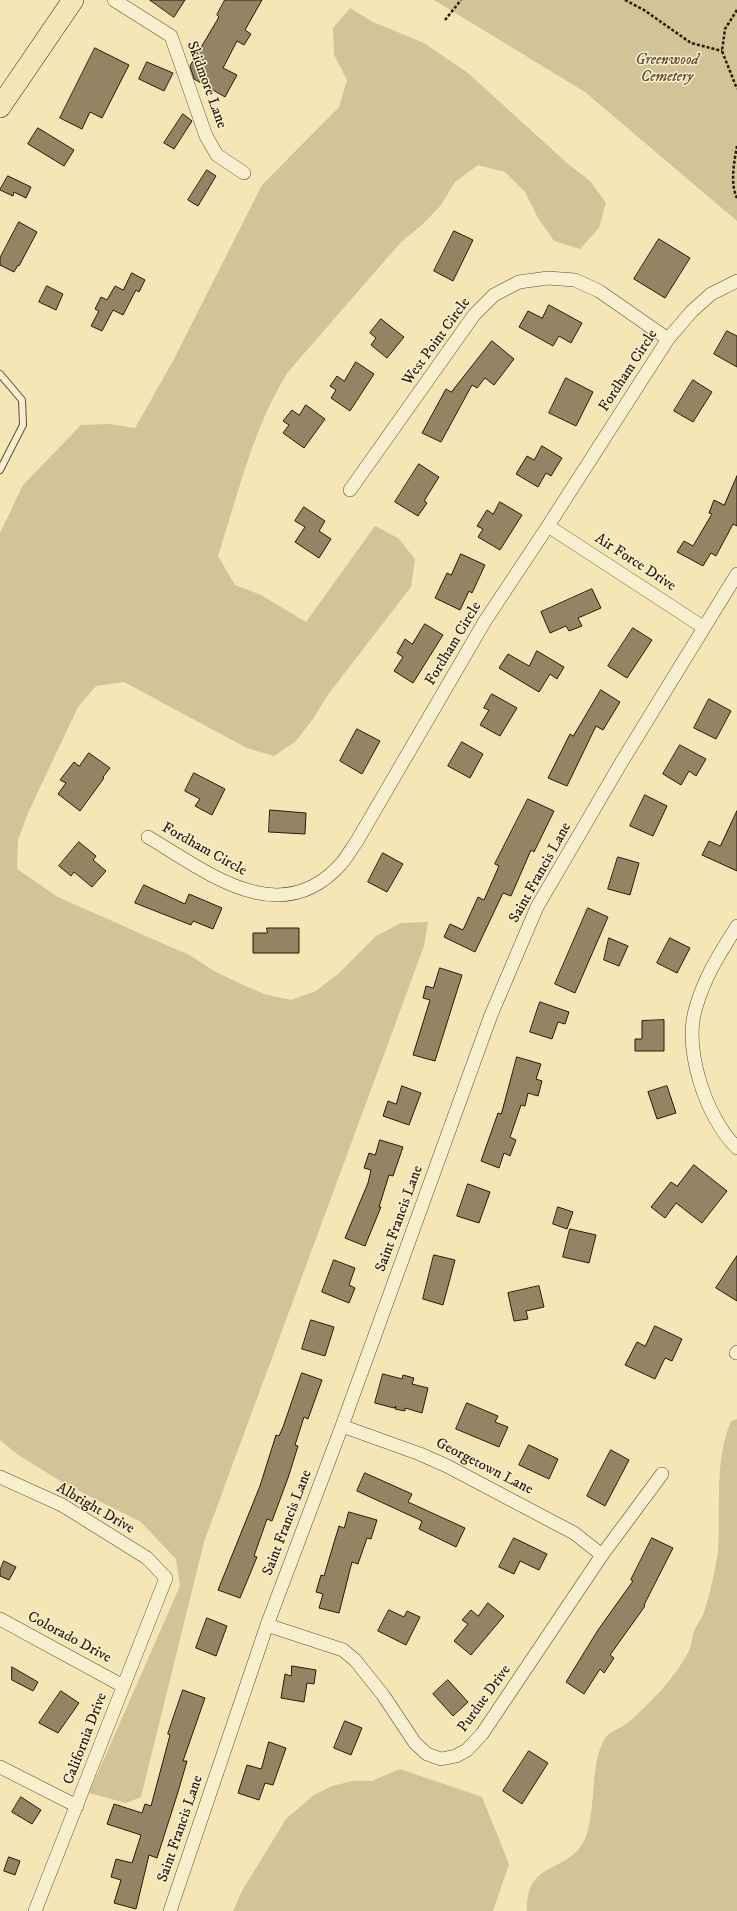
<!DOCTYPE html>
<html>
<head>
<meta charset="utf-8">
<style>
  body { margin:0 }
  canvas { display:block; background:#f5e6b5 }
</style>
</head>
<body>
<canvas width="737" height="1911"></canvas>
<script>
const ctx = document.querySelector('canvas').getContext('2d');
ctx.lineJoin = 'round';
function fillPath(path, color) { ctx.fillStyle = color; ctx.fill(path, 'evenodd'); }
function trace(path, color, width, dash) { ctx.strokeStyle = color; ctx.lineWidth = width; ctx.lineCap = dash ? 'butt' : 'round'; ctx.setLineDash(dash || []); ctx.stroke(path); }
function label(font, color, halo, rows, align = 'center') {
  ctx.font = font + ' "IM FELL DW Pica",serif'; ctx.lineWidth = 3; ctx.setLineDash([]); ctx.textBaseline = 'middle'; ctx.strokeStyle = halo; ctx.fillStyle = color; for (const [text, x, y, turn = 0] of rows) {
    ctx.save(); ctx.translate(x, y); ctx.rotate((+turn || 0) * Math.PI / 180); ctx.textAlign = isNaN(turn) ? turn : align; if (halo) ctx.strokeText(text, 0, 0); ctx.fillText(text, 0, 0); ctx.restore();
  }
}
const green = new Path2D(`
  M 434,0 L 737,0 L 737,221 L 585,92 Z
  M 350,8 L 373,22 L 424,43 L 468,73 L 568,164 L 590,181 L 606,203 L 599,228 L 580,249 L 554,241 L 538,218 L 525,192 L 505,172 L 478,165 L 455,182 L 441,205 L 422,225 L 401,242 L 288,372 C 253,427 238,495 218,556 L 235,585 L 261,595 L 306,622 L 375,526 L 398,538 L 415,559 L 411,587 L 394,609 L 327,696 L 313,719 L 296,741 L 274,756 L 247,748 L 124,682 L 96,686 L 78,707 L 28,813 L 18,840 L 17,869 L 58,897 L 191,956 L 214,971 L 239,983 L 264,994 L 291,1000 L 316,991 L 338,974 L 376,936 L 401,923 L 428,922 L 424,946 L 204,1542 L 141,1797 L 126,1803 L 89,1793 L 180,1586 L 176,1559 L 141,1522 L 65,1484 L 17,1454 L 0,1440 L 0,533 L 23,485 L 81,425 L 109,424 L 135,428 L 173,361 L 262,185 L 339,107 L 347,80 L 334,55 L 333,28 Z
  M 737,1419 L 737,1911 L 527,1911 C 526,1862 562,1873 581,1846 C 599,1821 587,1764 606,1737 C 610,1731 620,1729 626,1724 C 647,1707 679,1674 690,1648 C 692,1643 692,1636 694,1631 C 697,1625 700,1620 703,1615 C 708,1602 717,1563 718,1550 C 721,1507 714,1461 731,1421 Z
  M 400,1769 L 482,1797 L 509,1864 L 493,1911 L 233,1911 L 242,1891 L 286,1819 L 314,1795 L 332,1786 L 353,1781 L 372,1781 Z`);
const building = new Path2D(`
  M 150,0 L 185,0 L 174,17 Z
  M 225,0 L 262,0 L 245,30 L 251,34 L 244,45 L 237,41 L 223,68 L 237,75 L 225,97 L 194,79 L 190,66 L 219,17 L 217,15 Z
  M 95,48 L 129,65 L 102,118 L 90,112 L 82,129 L 60,118 Z
  M 147,62 L 173,73 L 164,91 L 139,79 Z
  M 183,114 L 192,121 L 174,149 L 164,143 Z
  M 38,128 L 74,150 L 64,166 L 28,144 Z
  M 207,170 L 216,176 L 198,206 L 188,200 Z
  M 8,176 L 31,187 L 26,198 L 14,192 L 13,196 L 0,190 Z
  M 19,222 L 37,232 L 19,266 L 18,265 L 14,272 L 0,265 L 0,258 Z
  M 454,231 L 473,240 L 453,281 L 434,271 Z
  M 659,239 L 690,258 L 665,298 L 634,279 Z
  M 132,273 L 145,280 L 139,292 L 136,290 L 123,315 L 113,310 L 102,331 L 91,326 L 99,311 L 95,309 L 101,297 L 107,300 L 115,286 L 123,290 Z
  M 47,286 L 63,294 L 56,310 L 39,302 Z
  M 549,305 L 582,323 L 571,343 L 559,336 L 553,346 L 519,327 L 528,311 L 542,318 Z
  M 381,319 L 404,337 L 387,358 L 371,345 L 376,338 L 370,333 Z
  M 727,331 L 737,336 L 737,367 L 714,354 Z
  M 492,341 L 514,359 L 494,385 L 485,378 L 477,388 L 472,385 L 441,442 L 422,433 L 446,389 L 451,392 Z
  M 356,362 L 374,374 L 350,411 L 331,398 L 336,390 L 330,386 L 337,376 L 344,381 Z
  M 566,378 L 593,392 L 576,426 L 549,413 Z
  M 693,380 L 712,392 L 693,422 L 674,411 Z
  M 306,405 L 325,419 L 304,448 L 283,433 L 289,425 L 283,421 L 292,410 L 299,415 Z
  M 542,446 L 562,458 L 551,476 L 546,473 L 538,487 L 516,474 L 527,456 L 534,460 Z
  M 419,464 L 439,477 L 424,501 L 427,503 L 418,516 L 395,502 Z
  M 737,476 L 737,526 L 733,524 L 716,556 L 711,553 L 703,566 L 677,552 L 684,541 L 693,546 L 712,514 L 709,513 L 714,500 L 724,505 Z
  M 500,502 L 522,515 L 500,550 L 478,537 L 483,529 L 477,526 L 487,510 L 493,514 Z
  M 304,507 L 325,521 L 319,531 L 331,539 L 319,558 L 295,542 L 305,527 L 295,521 Z
  M 461,554 L 485,565 L 472,593 L 469,591 L 460,610 L 435,598 L 447,573 L 451,575 Z
  M 592,589 L 601,608 L 578,618 L 582,626 L 569,631 L 566,626 L 550,633 L 541,612 Z
  M 425,624 L 443,635 L 413,683 L 394,671 L 403,657 L 397,653 L 405,639 L 412,644 Z
  M 633,628 L 652,640 L 627,678 L 608,666 Z
  M 537,651 L 564,667 L 557,679 L 550,674 L 539,692 L 499,668 L 508,654 L 529,666 Z
  M 601,690 L 620,702 L 603,730 L 596,726 L 567,786 L 548,778 L 570,734 L 573,736 Z
  M 492,694 L 517,708 L 500,736 L 480,725 L 489,710 L 484,708 Z
  M 709,699 L 731,711 L 716,739 L 694,728 Z
  M 357,729 L 380,741 L 362,774 L 340,761 Z
  M 462,742 L 483,754 L 470,778 L 448,766 Z
  M 680,745 L 706,759 L 696,776 L 689,771 L 681,785 L 663,774 Z
  M 89,753 L 110,768 L 103,777 L 104,778 L 80,811 L 58,794 L 66,783 L 60,780 L 74,762 L 79,766 Z
  M 194,773 L 225,789 L 212,815 L 195,806 L 200,799 L 185,791 Z
  M 645,795 L 667,806 L 653,836 L 630,826 Z
  M 528,799 L 554,811 L 534,852 L 531,850 L 511,896 L 503,893 L 475,952 L 444,937 L 450,924 L 463,930 L 478,897 L 484,900 L 499,866 L 495,864 Z
  M 270,810 L 306,813 L 305,834 L 269,832 Z
  M 737,811 L 737,871 L 702,855 L 709,841 L 720,846 Z
  M 79,842 L 96,856 L 93,860 L 106,871 L 92,887 L 74,872 L 71,876 L 59,866 Z
  M 383,853 L 403,864 L 387,892 L 368,882 Z
  M 618,857 L 639,863 L 630,895 L 608,889 Z
  M 144,885 L 185,904 L 189,894 L 222,908 L 213,929 L 193,921 L 191,925 L 135,903 Z
  M 588,908 L 608,917 L 575,993 L 555,984 Z
  M 267,928 L 299,928 L 299,953 L 253,953 L 253,933 L 267,933 Z
  M 609,938 L 628,946 L 619,966 L 604,960 Z
  M 670,938 L 690,948 L 677,973 L 657,963 Z
  M 440,968 L 462,975 L 435,1061 L 413,1055 L 430,1000 L 423,998 L 426,986 L 433,988 Z
  M 540,1002 L 569,1012 L 565,1024 L 558,1022 L 552,1039 L 530,1032 Z
  M 664,1020 L 664,1051 L 635,1051 L 635,1039 L 642,1039 L 642,1021 Z
  M 517,1057 L 541,1064 L 536,1079 L 542,1081 L 538,1096 L 528,1093 L 525,1106 L 521,1105 L 510,1137 L 516,1140 L 510,1156 L 504,1153 L 499,1168 L 481,1161 L 498,1113 L 501,1114 Z
  M 402,1086 L 421,1093 L 409,1125 L 383,1116 L 388,1101 L 396,1104 Z
  M 667,1086 L 676,1113 L 657,1119 L 648,1092 Z
  M 380,1140 L 403,1147 L 393,1176 L 389,1175 L 379,1207 L 381,1207 L 365,1246 L 345,1238 L 368,1183 L 371,1170 L 364,1168 L 369,1153 L 375,1155 Z
  M 694,1165 L 727,1191 L 702,1223 L 676,1203 L 665,1218 L 651,1207 L 671,1182 L 677,1186 Z
  M 468,1184 L 490,1192 L 479,1223 L 457,1216 Z
  M 558,1207 L 573,1212 L 567,1229 L 553,1224 Z
  M 570,1229 L 596,1235 L 589,1263 L 563,1257 Z
  M 434,1255 L 455,1260 L 443,1305 L 423,1299 Z
  M 737,1256 L 737,1301 L 716,1288 Z
  M 334,1260 L 355,1268 L 349,1285 L 355,1288 L 349,1303 L 322,1292 Z
  M 539,1286 L 544,1307 L 526,1311 L 528,1319 L 514,1321 L 508,1293 Z
  M 311,1320 L 334,1327 L 325,1356 L 302,1349 Z
  M 655,1326 L 682,1339 L 672,1361 L 665,1358 L 655,1379 L 625,1365 L 637,1342 L 645,1346 Z
  M 302,1373 L 322,1380 L 308,1419 L 304,1417 L 295,1445 L 298,1446 L 288,1478 L 272,1521 L 267,1519 L 254,1556 L 257,1557 L 240,1598 L 218,1590 L 260,1486 L 276,1435 L 279,1436 L 283,1427 Z
  M 383,1374 L 402,1379 L 403,1375 L 414,1378 L 412,1384 L 428,1388 L 422,1413 L 405,1408 L 405,1411 L 395,1409 L 396,1406 L 394,1408 L 375,1403 Z
  M 467,1403 L 498,1416 L 495,1422 L 508,1427 L 499,1447 L 456,1429 Z
  M 529,1445 L 558,1459 L 549,1479 L 519,1465 Z
  M 611,1450 L 629,1460 L 605,1506 L 587,1496 Z
  M 365,1473 L 412,1494 L 408,1502 L 465,1528 L 456,1547 L 419,1529 L 422,1521 L 357,1491 Z
  M 349,1512 L 377,1520 L 371,1539 L 367,1538 L 358,1564 L 352,1562 L 339,1613 L 319,1608 L 323,1594 L 316,1592 L 321,1575 L 324,1576 L 339,1526 L 344,1528 Z
  M 514,1538 L 547,1554 L 539,1570 L 520,1561 L 514,1574 L 499,1567 Z
  M 652,1538 L 673,1548 L 644,1605 L 645,1606 L 610,1655 L 614,1658 L 604,1673 L 600,1669 L 584,1694 L 566,1682 L 598,1630 L 633,1581 L 631,1580 Z
  M 4,1561 L 16,1567 L 9,1580 L 0,1576 L 0,1570 Z
  M 488,1603 L 504,1616 L 471,1655 L 454,1641 L 468,1624 L 462,1620 L 471,1610 L 478,1616 Z
  M 389,1610 L 404,1617 L 407,1611 L 420,1617 L 406,1645 L 378,1631 Z
  M 207,1618 L 227,1626 L 216,1656 L 196,1648 Z
  M 292,1666 L 316,1670 L 314,1684 L 307,1683 L 304,1702 L 281,1698 L 285,1674 L 291,1676 Z
  M 12,1667 L 38,1682 L 33,1691 L 12,1680 Z
  M 448,1680 L 468,1702 L 453,1716 L 433,1694 Z
  M 183,1690 L 205,1698 L 183,1761 L 187,1761 L 178,1792 L 157,1858 L 149,1855 L 136,1909 L 114,1903 L 121,1880 L 111,1877 L 116,1859 L 132,1863 L 141,1835 L 107,1824 L 114,1804 L 142,1813 L 145,1804 L 151,1806 L 170,1735 L 168,1734 Z
  M 61,1691 L 79,1703 L 58,1733 L 39,1723 Z
  M 345,1721 L 362,1728 L 351,1755 L 334,1748 Z
  M 269,1742 L 286,1748 L 273,1785 L 265,1783 L 259,1800 L 238,1793 L 247,1765 L 261,1769 Z
  M 529,1751 L 548,1763 L 522,1804 L 503,1791 Z
  M 21,1797 L 41,1810 L 32,1824 L 12,1812 Z
  M 9,1857 L 20,1861 L 15,1875 L 4,1871 Z`);
const path = new Path2D(`
  M 625,0 L 644,10 L 691,43 L 722,51
  M 737,10 L 725,29 L 722,51 L 737,89
  M 445,20 L 461,0
  M 737,146 C 734,162 730,184 737,198`);
const service = new Path2D(`
  M 0,374 L 22,400 L 23,425 L 0,470`);
const minor = new Path2D(`
  M 114,0 L 171,36 L 206,136 L 217,155 L 244,173
  M 350,490 L 474,315 L 494,295 L 519,282 L 548,278 L 575,280 L 599,291 L 668,339
  M 548,526 L 703,627
  M 148,837 C 207,872 280,932 341,864 C 347,857 352,848 357,841 L 485,621 L 548,526 L 668,339 L 692,311 L 711,294 L 737,281
  M 737,926 C 720,953 705,976 696,1007 C 683,1049 706,1118 737,1148
  M 736,1353 L 737,1352
  M 342,1426 L 420,1454 L 447,1466 L 574,1533 L 602,1555
  M 0,1477 L 62,1505 L 147,1558 L 166,1578 L 35,1911
  M 0,1619 L 123,1686
  M 267,1625 L 343,1650 L 355,1660 L 383,1695 L 415,1743 L 427,1754 L 441,1759 L 456,1756 L 467,1750 L 482,1734 L 602,1555 L 662,1474
  M 0,1767 L 77,1806
  M 170,1911 L 267,1625 L 342,1426 L 491,1015 L 537,907 L 621,763 L 737,574`);
const primary = new Path2D(`
  M 0,107 L 73,0`);
const parkNames = [
  ["Greenwood",667,61],
  ["Cemetery",667,78]
];
const streetNames = [
  ["Skidmore Lane",206,85,70],
  ["West Point Circle",437,342,-54],
  ["Fordham Circle",629,371,-57],
  ["Air Force Drive",635,563,33],
  ["Fordham Circle",454,644,-59],
  ["Fordham Circle",204,850,29],
  ["Saint Francis Lane",541,873,-61],
  ["Saint Francis Lane",400,1219,-70],
  ["Georgetown Lane",484,1467,27],
  ["Albright Drive",95,1509,30],
  ["Saint Francis Lane",288,1523,-69],
  ["Colorado Drive",69,1638,28],
  ["Purdue Drive",485,1699,-54],
  ["California Drive",86,1739,-69],
  ["Saint Francis Lane",181,1829,-71]
];
fillPath(green, '#d2c398');
fillPath(building, '#938564');
trace(building, '#291b0c', 1);
trace(service, '#5c4e36', 8);
trace(minor, '#5c4e36', 14);
trace(primary, '#291b0c', 22);
trace(path, '#291b0c', 2.5, [3, 2]);
trace(service, '#f8efcf', 6);
trace(minor, '#f8efcf', 13);
trace(primary, '#f5e6b5', 21);
label('italic 15px', '#5c4d36', '#f8efcf', parkNames);
label('15px', '#291b0c', '#f8efcf', streetNames);
</script>
</body>
</html>
